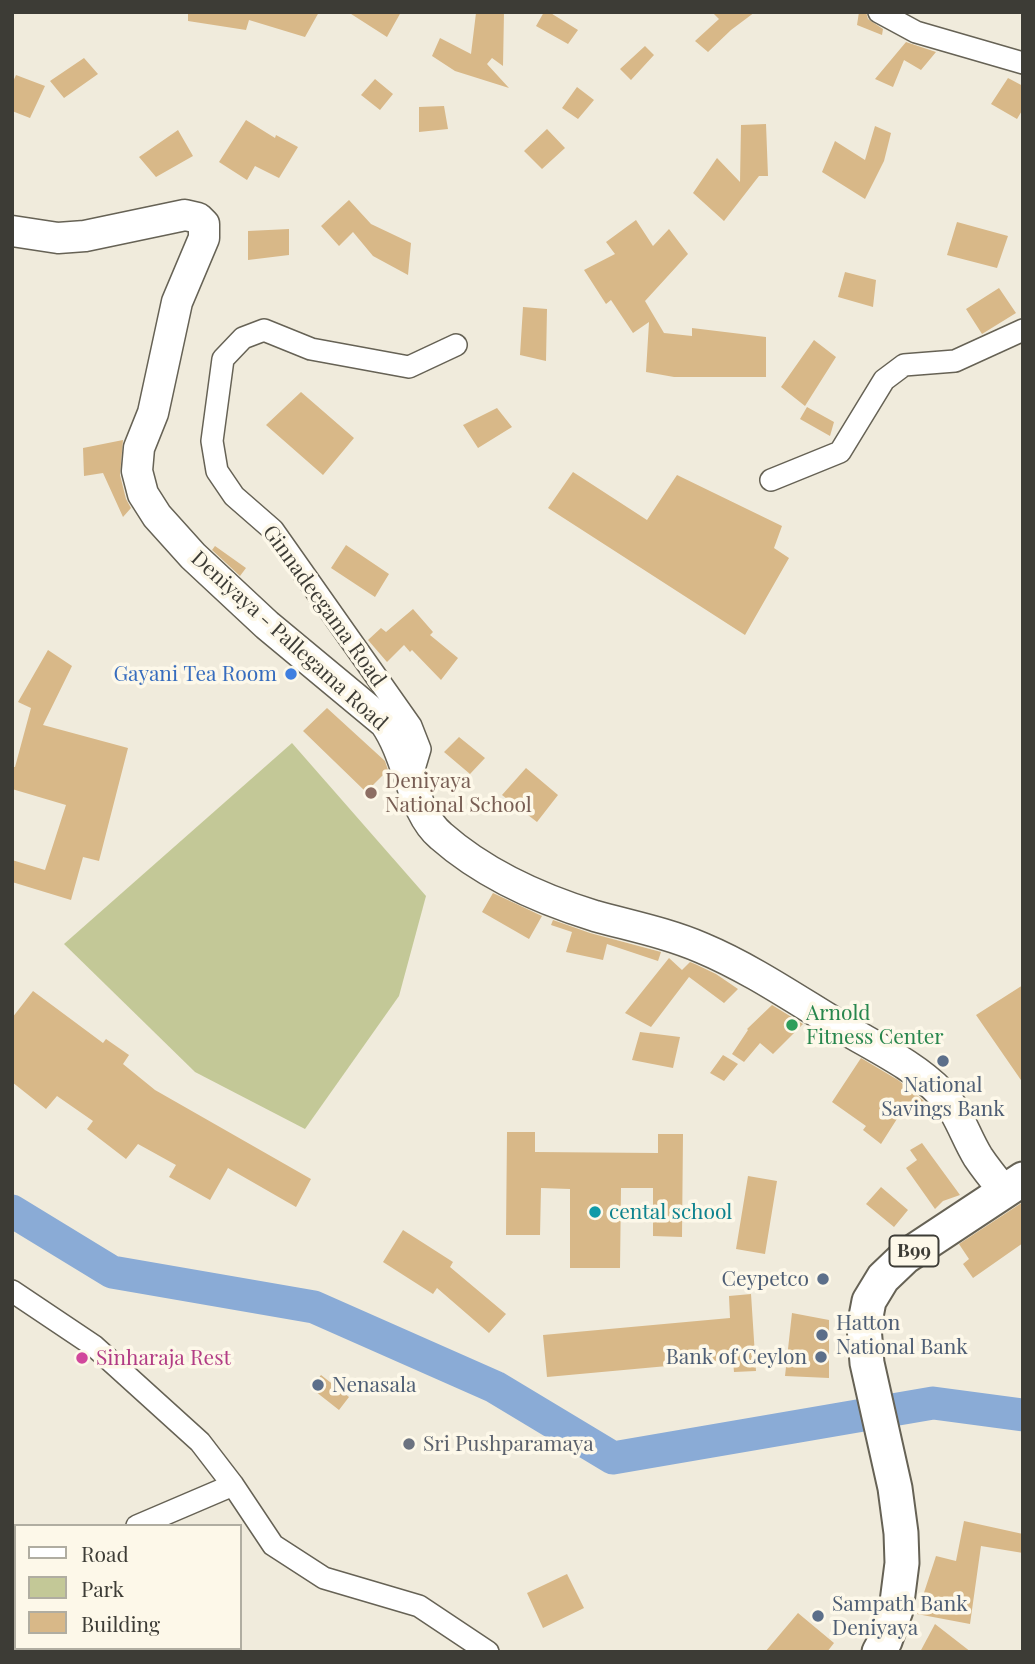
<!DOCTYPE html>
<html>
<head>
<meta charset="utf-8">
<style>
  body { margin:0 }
  #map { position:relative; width:1035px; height:1664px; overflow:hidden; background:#f0ebdc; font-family:"Playfair Display",serif }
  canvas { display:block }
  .frame { position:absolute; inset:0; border:14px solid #3d3c36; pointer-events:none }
  .legend { position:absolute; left:14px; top:1524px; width:228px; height:126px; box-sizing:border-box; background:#fdf8e9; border:2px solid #b0ada1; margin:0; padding:9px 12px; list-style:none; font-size:21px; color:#3d3c36 }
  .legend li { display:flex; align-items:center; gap:14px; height:35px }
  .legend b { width:35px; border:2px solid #b0ada1 }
</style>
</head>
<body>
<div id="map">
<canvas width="1035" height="1664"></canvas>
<div class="frame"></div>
<ul class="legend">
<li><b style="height:9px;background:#fff"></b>Road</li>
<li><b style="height:19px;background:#c3c897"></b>Park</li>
<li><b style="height:19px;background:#d8b888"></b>Building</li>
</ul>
</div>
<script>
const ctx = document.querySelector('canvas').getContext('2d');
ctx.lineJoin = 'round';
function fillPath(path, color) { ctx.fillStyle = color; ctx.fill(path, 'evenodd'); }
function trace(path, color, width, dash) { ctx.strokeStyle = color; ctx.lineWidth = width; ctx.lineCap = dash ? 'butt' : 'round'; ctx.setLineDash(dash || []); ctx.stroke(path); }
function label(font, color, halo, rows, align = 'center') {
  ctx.font = font + ' "Playfair Display",serif'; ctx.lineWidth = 7; ctx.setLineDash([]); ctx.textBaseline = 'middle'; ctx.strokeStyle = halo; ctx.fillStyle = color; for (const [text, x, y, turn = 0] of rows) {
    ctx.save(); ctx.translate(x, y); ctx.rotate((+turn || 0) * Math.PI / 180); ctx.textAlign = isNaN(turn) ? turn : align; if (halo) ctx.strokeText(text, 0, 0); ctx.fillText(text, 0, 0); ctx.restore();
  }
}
const green = new Path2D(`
  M 292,743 L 426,896 L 399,996 L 305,1129 L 195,1072 L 64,944 Z`);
const river = new Path2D(`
  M 12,1211 L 112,1272 L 314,1307 L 495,1387 L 613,1458 L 933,1403 L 1023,1415`);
const building = new Path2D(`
  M 188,12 L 319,12 L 305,37 L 249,20 L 246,30 L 188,21 Z
  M 348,12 L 401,12 L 387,37 Z
  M 504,12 L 503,66 L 492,58 L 487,64 L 509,88 L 455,71 L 432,56 L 440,38 L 471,54 L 476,13 Z
  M 544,12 L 549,12 L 578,30 L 568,44 L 536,26 Z
  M 712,12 L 755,12 L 731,30 L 708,52 L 695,41 L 719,19 Z
  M 859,12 L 866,12 L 868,19 L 883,29 L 882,35 L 857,25 Z
  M 906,42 L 936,52 L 921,70 L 904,60 L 893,87 L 875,79 Z
  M 645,46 L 654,55 L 631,80 L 620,69 Z
  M 84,58 L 98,74 L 64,98 L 50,81 Z
  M 16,75 L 45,86 L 30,118 L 12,111 L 12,84 Z
  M 1008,78 L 1023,86 L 1023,109 L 1017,119 L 991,104 Z
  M 375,79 L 393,94 L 380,110 L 361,95 Z
  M 577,87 L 594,100 L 578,119 L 562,108 Z
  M 444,106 L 448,129 L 419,132 L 419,107 Z
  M 246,120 L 275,138 L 276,135 L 298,147 L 279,178 L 255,166 L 247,180 L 219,162 Z
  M 766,124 L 768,176 L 759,176 L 724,221 L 693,193 L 717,158 L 740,182 L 741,125 Z
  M 875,126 L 891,133 L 884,161 L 865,199 L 822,172 L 835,141 L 865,160 Z
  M 547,129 L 565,148 L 542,169 L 524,151 Z
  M 178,130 L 193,156 L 156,177 L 139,157 Z
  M 349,200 L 371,224 L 411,243 L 408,275 L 373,256 L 353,232 L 339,246 L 321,226 Z
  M 636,220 L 653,246 L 669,229 L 688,254 L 645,301 L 664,333 L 692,336 L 692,328 L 766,337 L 766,377 L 674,377 L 646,372 L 649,322 L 633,333 L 611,300 L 606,304 L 584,270 L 615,254 L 606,242 Z
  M 957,222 L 1008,236 L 997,268 L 947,255 Z
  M 289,229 L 289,255 L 248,260 L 248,231 Z
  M 845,272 L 876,280 L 873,307 L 838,297 Z
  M 999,288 L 1016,313 L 982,334 L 966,309 Z
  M 523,307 L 547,309 L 546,361 L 520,355 Z
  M 814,340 L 836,357 L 805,406 L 781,387 Z
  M 301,392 L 354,438 L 323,475 L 266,425 Z
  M 807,407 L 834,422 L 830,436 L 800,419 Z
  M 497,408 L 512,427 L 478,448 L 463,425 Z
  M 123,440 L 120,475 L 126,499 L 131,508 L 123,517 L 103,473 L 84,476 L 83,448 Z
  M 573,472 L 647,520 L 677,475 L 782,526 L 774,548 L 789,558 L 745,635 L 548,508 Z
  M 346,545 L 389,574 L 375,597 L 331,568 Z
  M 215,546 L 246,568 L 240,576 L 212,550 Z
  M 413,609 L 433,632 L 430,635 L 458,658 L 441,680 L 412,650 L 410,652 L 404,645 L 387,662 L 368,640 L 381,628 L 386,632 Z
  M 48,650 L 72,666 L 43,725 L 128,748 L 99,861 L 83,857 L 71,900 L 12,882 L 12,860 L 45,870 L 66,805 L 12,789 L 12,767 L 15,767 L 31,708 L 18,702 Z
  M 327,708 L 385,761 L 388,770 L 366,792 L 303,731 Z
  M 459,737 L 485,758 L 470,774 L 444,752 Z
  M 526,768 L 558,795 L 537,822 L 502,795 Z
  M 493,893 L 542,916 L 529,939 L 482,912 Z
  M 553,920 L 590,933 L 661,952 L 658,961 L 607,944 L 603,960 L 566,952 L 572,932 L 551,925 Z
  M 669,958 L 682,970 L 690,962 L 695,964 L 716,974 L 738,989 L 724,1003 L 689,977 L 651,1027 L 625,1013 Z
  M 1023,985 L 1023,1083 L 976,1015 Z
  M 33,991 L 103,1043 L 106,1039 L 129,1055 L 123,1064 L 155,1090 L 311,1179 L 296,1207 L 228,1168 L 210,1200 L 169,1177 L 176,1165 L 138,1144 L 126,1159 L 87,1129 L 93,1121 L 57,1096 L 46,1109 L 12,1082 L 12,1018 Z
  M 772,1005 L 803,1024 L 773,1054 L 760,1043 L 744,1062 L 732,1054 L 748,1030 L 747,1029 Z
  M 640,1032 L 680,1037 L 673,1068 L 632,1060 Z
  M 723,1055 L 738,1064 L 724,1081 L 710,1073 Z
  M 861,1058 L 898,1080 L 924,1101 L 910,1118 L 902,1111 L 881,1144 L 863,1130 L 866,1126 L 832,1102 Z
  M 507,1132 L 535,1132 L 535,1152 L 658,1153 L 658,1134 L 683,1134 L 682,1237 L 653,1236 L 653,1188 L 621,1188 L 620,1268 L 570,1268 L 570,1189 L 541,1188 L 540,1235 L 506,1235 Z
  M 922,1143 L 960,1195 L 943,1201 L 935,1209 L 906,1168 L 917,1160 L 910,1150 Z
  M 748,1176 L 777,1181 L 765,1254 L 736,1249 Z
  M 881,1187 L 908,1210 L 894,1227 L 866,1204 Z
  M 1023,1202 L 1023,1243 L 973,1278 L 963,1264 L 969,1259 L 959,1244 Z
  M 403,1230 L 453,1262 L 450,1267 L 506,1314 L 489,1333 L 437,1288 L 433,1294 L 383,1262 Z
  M 751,1294 L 756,1371 L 734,1372 L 733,1360 L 547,1377 L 543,1335 L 730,1318 L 729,1296 Z
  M 792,1313 L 829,1320 L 829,1378 L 785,1376 Z
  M 321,1375 L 349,1397 L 339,1410 L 311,1388 Z
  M 964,1521 L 1023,1534 L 1023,1553 L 981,1546 L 970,1624 L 917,1614 L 936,1556 L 956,1561 Z
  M 567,1574 L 584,1608 L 543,1628 L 527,1593 Z
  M 798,1613 L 834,1643 L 827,1652 L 765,1652 Z
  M 935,1624 L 971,1652 L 920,1652 Z`);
const minor = new Path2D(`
  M 879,12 L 916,32 L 1023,63
  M 771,480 L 840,452 L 884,380 L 904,365 L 955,361 L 1023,330
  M 411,779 L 420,749 L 411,726 L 273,530 L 234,496 L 217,471 L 212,441 L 223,359 L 243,338 L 264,330 L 311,349 L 409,367 L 456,345
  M 12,1291 L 94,1346 L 200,1442 L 233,1485 L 273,1545 L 324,1578 L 419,1606 L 488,1652
  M 137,1526 L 233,1485
  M 12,1557 L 16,1556`);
const secondary = new Path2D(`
  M 12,231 L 58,238 L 85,236 L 185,215 L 198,218 L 204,224 L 204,238 L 177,302 L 153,413 L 139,448 L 137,471 L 143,494 L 157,516 L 193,556 L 267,625 L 385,723 C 409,757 412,812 441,836 C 484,874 540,899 595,916 C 631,926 667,933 702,948 C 752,969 798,1001 845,1029 C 877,1048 915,1066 941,1093 C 959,1112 965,1136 978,1157 C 986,1169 995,1180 1004,1191`);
const primary = new Path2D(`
  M 879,1652 L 885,1641 L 896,1610 L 902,1563 L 901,1533 L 895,1488 L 867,1363 L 864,1327 L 869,1301 L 883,1278 L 905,1257 L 1023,1179`);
const markers = [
  [291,674,7,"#3f7fe0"],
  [371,793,7,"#8d6e63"],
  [792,1025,7,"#2e9e5b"],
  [943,1061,7,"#5c6f8a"],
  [595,1212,7,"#0f9aa8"],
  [823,1279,7,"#5c6f8a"],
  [822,1335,7,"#5c6f8a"],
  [821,1357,7,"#5c6f8a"],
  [82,1358,7,"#d1479c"],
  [318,1385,7,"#5c6f8a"],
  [409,1444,7,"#6b7280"],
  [818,1616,7,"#5c6f8a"]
];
const shields = [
  [914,1251,49]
];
const shieldNames = [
  ["B99",914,1251]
];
const streetNames = [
  ["Ginnadeegama Road",324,606,54],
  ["Deniyaya - Pallegama Road",289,641,42]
];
const shopNames = [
  ["Gayani Tea Room",277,674]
];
const educationNames = [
  ["Deniyaya",385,781],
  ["National School",385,805]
];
const leisureNames = [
  ["Arnold",806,1013],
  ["Fitness Center",806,1037]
];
const serviceNames = [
  ["National",943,1085,"center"],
  ["Savings Bank",943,1109,"center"],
  ["Ceypetco",809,1279,"right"],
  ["Hatton",836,1323],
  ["National Bank",836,1347],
  ["Bank of Ceylon",807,1357,"right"],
  ["Nenasala",332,1385],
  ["Sampath Bank",832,1604],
  ["Deniyaya",832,1628]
];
const cultureNames = [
  ["cental school",609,1212]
];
const hotelNames = [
  ["Sinharaja Rest",96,1358]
];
const worshipNames = [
  ["Sri Pushparamaya",423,1444]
];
fillPath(green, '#c3c897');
trace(river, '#8aabd6', 33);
fillPath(building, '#d8b888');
trace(minor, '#666255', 24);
trace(secondary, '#666255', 33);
trace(primary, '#666255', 37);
trace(minor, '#fff', 21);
trace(secondary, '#fff', 30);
trace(primary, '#fff', 33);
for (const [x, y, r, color] of markers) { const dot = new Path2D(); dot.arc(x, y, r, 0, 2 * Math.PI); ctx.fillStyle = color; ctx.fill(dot); trace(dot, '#fdf8e9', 2.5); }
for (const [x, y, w] of shields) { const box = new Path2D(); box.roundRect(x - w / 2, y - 15.5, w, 31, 5); ctx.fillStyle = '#fdf8e9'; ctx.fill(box); trace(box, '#3d3c36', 2); }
label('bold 19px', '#3d3c36', null, shieldNames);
label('21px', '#3d3c36', '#fdf8e9', streetNames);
label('21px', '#366cbe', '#fdf8e9', shopNames, 'right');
label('21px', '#785e54', '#fdf8e9', educationNames, 'left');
label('21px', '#27864d', '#fdf8e9', leisureNames, 'left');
label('21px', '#4e5e75', '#fdf8e9', serviceNames, 'left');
label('21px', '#0d838f', '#fdf8e9', cultureNames, 'left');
label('21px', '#b23c85', '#fdf8e9', hotelNames, 'left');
label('21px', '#5b616d', '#fdf8e9', worshipNames, 'left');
</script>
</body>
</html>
